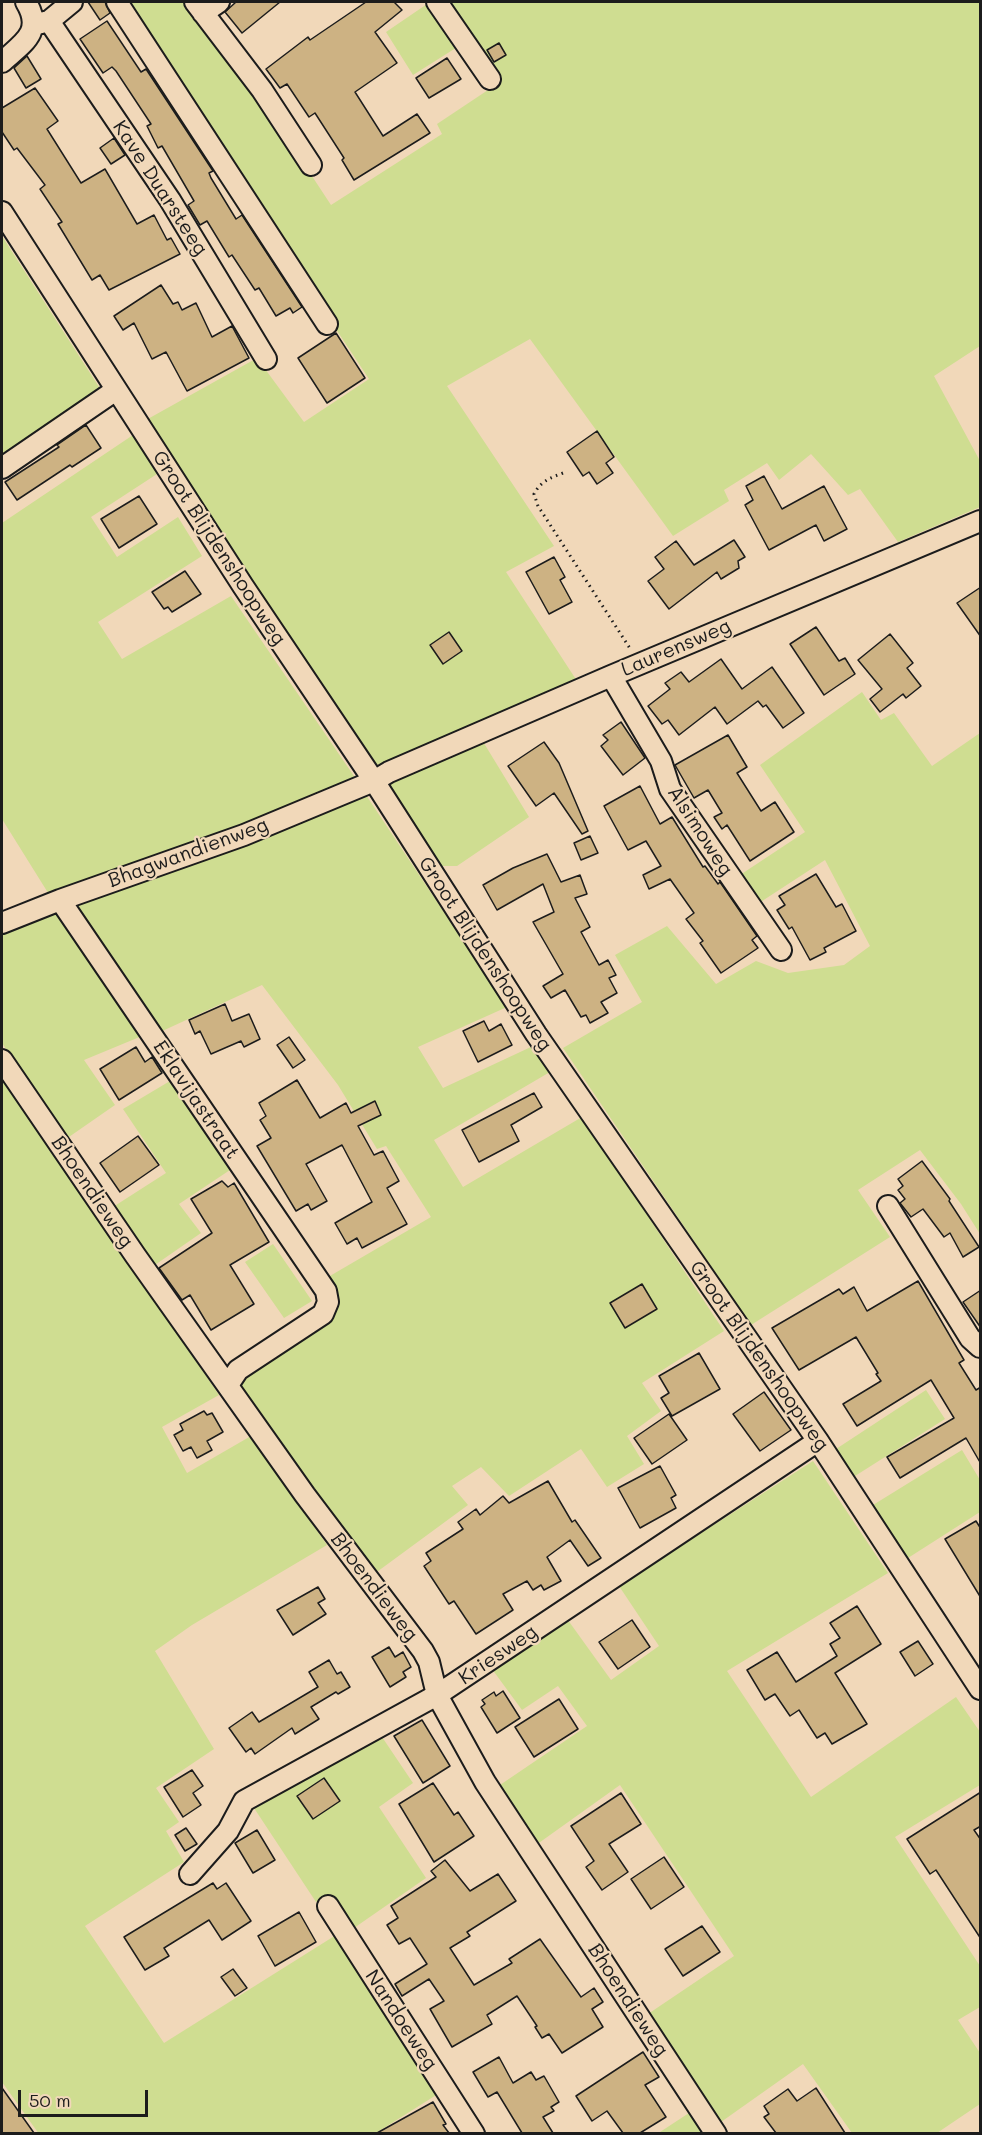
<!DOCTYPE html>
<html>
<head>
<meta charset="utf-8">
<style>
  body { margin:0 }
  #map { position:relative; width:982px; height:2135px; overflow:hidden; background:#f1d8b9; font-family:Mali,sans-serif }
  canvas { display:block }
  .frame { position:absolute; inset:0; border:3px solid #1c1c1c; pointer-events:none }
  .scale { position:absolute; left:18px; top:2090px; width:130px; height:27px; box-sizing:border-box; border:3px solid #1c1c1c; border-top:0; padding-left:8px; font-size:18px; line-height:21px; white-space:nowrap; color:#1c1c1c; -webkit-text-stroke:4px #f1d8b9; paint-order:stroke }
</style>
</head>
<body>
<div id="map">
<canvas width="982" height="2135"></canvas>
<div class="frame"></div>
<div class="scale">50 m</div>
</div>
<script>
const ctx = document.querySelector('canvas').getContext('2d');
ctx.lineJoin = 'round';
function fillPath(path, color) { ctx.fillStyle = color; ctx.fill(path, 'evenodd'); }
function trace(path, color, width, dash) { ctx.strokeStyle = color; ctx.lineWidth = width; ctx.lineCap = dash ? 'butt' : 'round'; ctx.setLineDash(dash || []); ctx.stroke(path); }
function label(font, color, halo, rows, align = 'center') {
  ctx.font = font + ' Mali,sans-serif'; ctx.lineWidth = 4.5; ctx.setLineDash([]); ctx.textBaseline = 'middle'; ctx.strokeStyle = halo; ctx.fillStyle = color; for (const [text, x, y, turn = 0] of rows) {
    ctx.save(); ctx.translate(x, y); ctx.rotate((+turn || 0) * Math.PI / 180); ctx.textAlign = isNaN(turn) ? turn : align; if (halo) ctx.strokeText(text, 0, 0); ctx.fillText(text, 0, 0); ctx.restore();
  }
}
const green = new Path2D(`
  M 119,2 L 187,2 L 258,94 L 331,205 L 442,134 L 437,124 L 500,82 L 448,5 L 454,2 L 980,2 L 980,346 L 934,376 L 980,461 L 980,507 L 898,542 L 860,489 L 848,495 L 811,454 L 779,480 L 767,463 L 724,490 L 729,501 L 673,536 L 530,339 L 447,386 L 554,546 L 506,572 L 577,681 L 389,763 L 375,765 L 366,757 L 287,632 L 146,420 L 257,358 L 304,422 L 369,379 Z
  M 430,2 L 459,46 L 413,75 L 386,32 Z
  M 2,236 L 101,390 L 2,454 Z
  M 133,435 L 157,474 L 91,517 L 117,557 L 178,517 L 202,556 L 98,622 L 122,659 L 231,596 L 358,782 L 241,829 L 50,896 L 2,819 L 2,523 Z
  M 862,692 L 881,720 L 894,713 L 932,766 L 980,733 L 980,1234 L 961,1204 L 920,1150 L 858,1190 L 890,1237 L 751,1325 L 563,1048 L 642,1002 L 615,955 L 667,926 L 716,984 L 756,961 L 788,973 L 844,965 L 870,946 L 825,860 L 756,905 L 737,877 L 805,832 L 760,765 Z
  M 482,740 L 529,817 L 457,866 L 437,866 L 387,785 L 387,781 Z
  M 364,792 L 507,1007 L 418,1047 L 443,1088 L 533,1046 L 550,1072 L 434,1140 L 463,1187 L 582,1117 L 724,1331 L 642,1383 L 661,1411 L 627,1436 L 644,1464 L 607,1487 L 581,1449 L 509,1496 L 481,1467 L 452,1486 L 468,1505 L 370,1577 L 230,1386 L 329,1314 L 323,1280 L 431,1217 L 386,1146 L 377,1149 L 338,1085 L 262,985 L 158,1033 L 71,904 Z
  M 59,908 L 142,1036 L 84,1060 L 115,1105 L 66,1139 L 2,1043 L 2,931 Z
  M 2,1073 L 219,1395 L 162,1427 L 187,1473 L 251,1436 L 327,1545 L 192,1625 L 155,1651 L 214,1749 L 156,1788 L 179,1822 L 166,1831 L 184,1862 L 85,1926 L 164,2043 L 336,1935 L 441,2092 L 376,2133 L 39,2134 L 2,2082 Z
  M 170,1081 L 230,1170 L 179,1204 L 201,1233 L 152,1267 L 113,1207 L 166,1173 L 123,1109 Z
  M 273,1244 L 312,1301 L 284,1318 L 245,1262 Z
  M 926,1390 L 945,1419 L 855,1476 L 836,1449 Z
  M 962,1450 L 980,1480 L 980,1512 L 908,1558 L 873,1505 Z
  M 813,1461 L 888,1573 L 727,1671 L 811,1797 L 956,1697 L 980,1732 L 980,1785 L 895,1837 L 980,1966 L 980,2007 L 958,2020 L 980,2053 L 980,2104 L 937,2133 L 852,2133 L 803,2064 L 721,2122 L 648,2014 L 734,1956 L 620,1785 L 536,1845 L 497,1787 L 587,1726 L 558,1686 L 522,1710 L 489,1665 L 565,1616 L 611,1680 L 659,1646 L 619,1586 Z
  M 378,1731 L 413,1783 L 379,1807 L 426,1878 L 354,1928 L 330,1894 L 316,1902 L 254,1808 Z
  M 692,2111 L 707,2134 L 657,2134 Z`);
const building = new Path2D(`
  M 88,2 L 105,2 L 110,13 L 100,20 Z
  M 236,2 L 280,2 L 242,33 L 225,12 Z
  M 366,2 L 394,2 L 402,10 L 375,32 L 397,63 L 355,92 L 383,136 L 417,114 L 430,133 L 354,180 L 342,160 L 344,158 L 315,113 L 309,117 L 287,84 L 280,88 L 266,69 L 308,37 L 310,40 Z
  M 107,21 L 141,72 L 146,69 L 213,171 L 209,173 L 211,178 L 236,219 L 242,215 L 302,307 L 293,313 L 290,308 L 276,316 L 259,288 L 255,290 L 232,255 L 229,257 L 207,221 L 200,225 L 188,205 L 194,201 L 162,146 L 158,148 L 147,126 L 151,124 L 116,71 L 112,67 L 103,73 L 80,39 Z
  M 499,43 L 506,55 L 494,62 L 487,50 Z
  M 27,56 L 41,79 L 26,88 L 14,68 Z
  M 447,58 L 461,79 L 429,98 L 416,78 Z
  M 35,88 L 58,121 L 47,129 L 81,183 L 105,169 L 137,224 L 154,215 L 167,240 L 171,238 L 180,254 L 109,290 L 100,275 L 92,280 L 58,224 L 62,222 L 40,189 L 45,185 L 17,148 L 14,150 L 2,132 L 2,108 Z
  M 114,138 L 125,155 L 111,164 L 100,148 Z
  M 161,285 L 173,304 L 178,302 L 182,310 L 196,303 L 212,337 L 232,326 L 249,358 L 187,391 L 166,352 L 152,359 L 134,323 L 123,330 L 114,316 Z
  M 336,333 L 365,378 L 327,403 L 298,358 Z
  M 86,425 L 101,448 L 72,467 L 70,465 L 17,500 L 5,482 L 59,447 L 57,445 Z
  M 597,431 L 614,457 L 606,463 L 613,473 L 597,484 L 589,472 L 583,476 L 567,452 Z
  M 764,476 L 782,509 L 824,486 L 847,529 L 824,541 L 816,525 L 769,550 L 745,505 L 753,500 L 746,486 Z
  M 139,496 L 157,524 L 119,548 L 101,519 Z
  M 734,540 L 745,557 L 738,561 L 739,568 L 721,579 L 717,572 L 669,609 L 648,581 L 664,569 L 655,557 L 676,541 L 694,565 Z
  M 554,557 L 565,577 L 560,580 L 572,602 L 549,614 L 526,572 Z
  M 185,571 L 201,594 L 172,612 L 168,607 L 164,609 L 152,592 Z
  M 981,587 L 981,637 L 957,603 Z
  M 816,627 L 839,661 L 845,658 L 855,674 L 824,695 L 790,644 Z
  M 449,632 L 462,651 L 443,664 L 430,645 Z
  M 890,634 L 913,663 L 907,668 L 921,686 L 906,698 L 903,694 L 880,712 L 870,699 L 882,689 L 858,660 Z
  M 721,659 L 742,689 L 772,667 L 804,713 L 783,728 L 766,705 L 763,707 L 758,701 L 727,724 L 715,707 L 679,735 L 668,720 L 662,724 L 648,706 L 670,689 L 665,683 L 681,672 L 689,682 Z
  M 621,722 L 645,758 L 623,775 L 601,746 L 608,740 L 603,735 Z
  M 728,735 L 747,767 L 737,773 L 761,811 L 775,802 L 794,832 L 750,861 L 727,825 L 722,829 L 714,817 L 722,813 L 708,790 L 694,798 L 675,765 Z
  M 544,742 L 559,763 L 588,831 L 582,834 L 554,793 L 536,806 L 508,766 Z
  M 640,786 L 660,824 L 672,817 L 703,867 L 705,866 L 718,884 L 720,882 L 757,936 L 752,940 L 758,948 L 721,973 L 700,943 L 703,941 L 686,919 L 694,913 L 670,879 L 649,889 L 643,875 L 661,866 L 646,841 L 628,850 L 604,806 Z
  M 590,836 L 598,853 L 581,860 L 574,843 Z
  M 547,854 L 561,882 L 580,875 L 587,894 L 575,898 L 590,927 L 581,932 L 599,965 L 608,960 L 616,975 L 609,978 L 617,993 L 601,1002 L 608,1013 L 590,1023 L 586,1015 L 581,1017 L 565,990 L 551,998 L 543,986 L 563,974 L 533,922 L 554,912 L 543,884 L 497,910 L 483,885 L 513,868 Z
  M 816,874 L 836,907 L 842,904 L 856,931 L 824,948 L 826,952 L 810,960 L 792,927 L 789,929 L 777,910 L 785,905 L 779,896 Z
  M 225,1004 L 232,1021 L 249,1014 L 260,1039 L 244,1047 L 241,1041 L 211,1054 L 200,1031 L 195,1034 L 189,1020 Z
  M 484,1021 L 489,1031 L 501,1024 L 512,1045 L 478,1062 L 463,1031 Z
  M 289,1037 L 305,1060 L 293,1068 L 277,1045 Z
  M 136,1047 L 145,1062 L 152,1057 L 162,1073 L 119,1100 L 100,1069 Z
  M 297,1080 L 320,1118 L 346,1103 L 351,1113 L 375,1101 L 381,1115 L 358,1126 L 374,1155 L 383,1151 L 399,1181 L 387,1188 L 407,1224 L 362,1248 L 357,1238 L 347,1244 L 335,1223 L 372,1202 L 342,1145 L 306,1164 L 327,1201 L 311,1210 L 308,1204 L 296,1211 L 257,1146 L 271,1138 L 260,1120 L 266,1116 L 259,1103 Z
  M 534,1093 L 542,1107 L 511,1125 L 519,1141 L 479,1162 L 462,1130 Z
  M 138,1136 L 159,1165 L 120,1192 L 100,1163 Z
  M 922,1161 L 950,1199 L 949,1201 L 979,1247 L 963,1257 L 950,1233 L 944,1237 L 923,1209 L 911,1217 L 900,1203 L 905,1199 L 898,1190 L 903,1186 L 898,1179 Z
  M 222,1181 L 228,1187 L 234,1183 L 269,1242 L 230,1265 L 254,1304 L 211,1330 L 190,1295 L 182,1300 L 159,1268 L 212,1233 L 191,1199 Z
  M 918,1281 L 964,1360 L 959,1363 L 976,1390 L 981,1387 L 981,1464 L 966,1438 L 900,1478 L 887,1457 L 954,1418 L 931,1380 L 857,1426 L 843,1404 L 881,1381 L 876,1374 L 878,1373 L 856,1337 L 799,1370 L 772,1328 L 839,1289 L 843,1294 L 854,1287 L 867,1311 Z
  M 642,1284 L 657,1309 L 625,1328 L 610,1303 Z
  M 981,1290 L 981,1328 L 963,1302 Z
  M 699,1353 L 720,1389 L 672,1416 L 661,1398 L 669,1393 L 659,1376 Z
  M 764,1392 L 791,1430 L 760,1451 L 733,1414 Z
  M 204,1411 L 207,1415 L 212,1413 L 223,1432 L 207,1441 L 212,1450 L 197,1458 L 191,1447 L 183,1451 L 174,1435 L 183,1430 L 180,1424 Z
  M 669,1414 L 687,1440 L 652,1464 L 634,1438 Z
  M 660,1466 L 676,1495 L 671,1498 L 676,1508 L 640,1528 L 618,1488 Z
  M 548,1481 L 572,1522 L 575,1520 L 601,1558 L 588,1566 L 570,1540 L 547,1557 L 561,1581 L 544,1590 L 541,1585 L 533,1590 L 527,1581 L 503,1594 L 513,1610 L 476,1634 L 454,1601 L 449,1604 L 424,1566 L 431,1561 L 426,1553 L 463,1529 L 458,1522 L 476,1509 L 480,1515 L 503,1496 L 509,1503 Z
  M 976,1521 L 981,1529 L 981,1598 L 945,1539 Z
  M 318,1587 L 325,1599 L 318,1603 L 326,1614 L 293,1635 L 277,1610 Z
  M 857,1606 L 881,1644 L 835,1673 L 867,1724 L 832,1744 L 825,1733 L 817,1738 L 799,1710 L 790,1716 L 775,1694 L 765,1700 L 747,1670 L 777,1652 L 796,1682 L 837,1656 L 830,1644 L 840,1638 L 830,1623 Z
  M 632,1620 L 650,1647 L 618,1669 L 599,1642 Z
  M 918,1641 L 933,1664 L 915,1676 L 900,1652 Z
  M 389,1647 L 395,1657 L 403,1652 L 411,1667 L 403,1672 L 406,1677 L 390,1687 L 372,1657 Z
  M 329,1660 L 337,1674 L 341,1672 L 350,1687 L 338,1694 L 336,1692 L 311,1707 L 319,1719 L 295,1734 L 292,1728 L 255,1754 L 251,1748 L 246,1752 L 229,1728 L 252,1712 L 259,1722 L 318,1687 L 309,1672 Z
  M 503,1691 L 520,1718 L 497,1733 L 481,1707 L 485,1704 L 482,1700 L 494,1692 L 496,1696 Z
  M 559,1699 L 578,1729 L 534,1757 L 515,1727 Z
  M 422,1720 L 450,1766 L 423,1783 L 394,1736 Z
  M 192,1770 L 203,1786 L 193,1793 L 201,1805 L 183,1817 L 164,1787 Z
  M 324,1778 L 340,1801 L 313,1819 L 297,1796 Z
  M 433,1783 L 454,1815 L 458,1812 L 474,1836 L 434,1862 L 399,1804 Z
  M 981,1792 L 981,1826 L 974,1830 L 981,1840 L 981,1939 L 936,1870 L 930,1874 L 907,1839 Z
  M 621,1793 L 641,1824 L 609,1844 L 628,1872 L 602,1890 L 586,1867 L 594,1861 L 571,1826 Z
  M 186,1828 L 197,1844 L 185,1851 L 175,1835 Z
  M 257,1830 L 275,1860 L 253,1873 L 235,1843 Z
  M 664,1857 L 684,1887 L 651,1909 L 631,1879 Z
  M 445,1860 L 470,1891 L 498,1874 L 516,1901 L 467,1932 L 470,1936 L 450,1948 L 474,1985 L 512,1963 L 509,1959 L 540,1939 L 581,1997 L 594,1988 L 603,2002 L 592,2009 L 603,2027 L 562,2053 L 549,2034 L 542,2038 L 535,2027 L 537,2026 L 517,1996 L 487,2015 L 492,2024 L 452,2047 L 430,2009 L 444,2001 L 429,1979 L 402,1996 L 395,1984 L 427,1964 L 410,1938 L 399,1944 L 387,1925 L 398,1918 L 391,1906 L 436,1877 L 431,1871 Z
  M 213,1883 L 217,1889 L 226,1883 L 251,1921 L 222,1940 L 209,1920 L 164,1948 L 169,1956 L 145,1970 L 124,1937 Z
  M 299,1912 L 316,1942 L 275,1966 L 258,1936 Z
  M 702,1926 L 720,1952 L 683,1976 L 665,1949 Z
  M 233,1969 L 247,1988 L 235,1996 L 221,1977 Z
  M 643,2052 L 659,2077 L 645,2085 L 666,2117 L 640,2133 L 623,2133 L 607,2111 L 592,2121 L 576,2096 Z
  M 499,2057 L 513,2083 L 531,2072 L 536,2080 L 544,2076 L 559,2102 L 551,2107 L 554,2111 L 543,2117 L 553,2133 L 522,2133 L 497,2092 L 488,2097 L 473,2072 Z
  M 2,2088 L 34,2133 L 2,2133 Z
  M 816,2088 L 845,2133 L 776,2133 L 764,2117 L 769,2114 L 764,2106 L 788,2089 L 797,2101 Z
  M 433,2102 L 446,2124 L 443,2125 L 449,2133 L 377,2133 Z`);
const path = new Path2D(`
  M 563,473 C 550,478 541,481 534,494 L 538,506 L 631,650`);
const minor = new Path2D(`
  M 117,2 L 327,324
  M 195,2 L 262,90 L 311,165
  M 437,2 L 490,79
  M 203,13 L 219,2
  M 49,21 L 170,200 L 266,359
  M 37,24 L 49,21 L 72,2
  M 2,62 C 23,43 44,32 26,2
  M 2,212 L 243,586 L 374,781 L 536,1034 L 818,1441 L 980,1689
  M 2,468 L 116,390
  M 611,676 L 661,761 L 670,789 L 781,950
  M 60,900 L 326,1291 L 328,1302 L 323,1314 L 238,1370 L 228,1385
  M 2,923 L 60,900 L 244,835 L 374,781 L 389,772 L 611,676 L 980,521
  M 2,1060 L 135,1255 L 305,1495 L 423,1651 L 429,1662 L 437,1695 L 485,1782 L 716,2134
  M 888,1206 L 970,1338 L 980,1347
  M 190,1874 L 228,1831 L 244,1801 L 437,1695 L 818,1441
  M 328,1906 L 474,2134`);
const streetNames = [
  ["Kave Duarsteeg",160,188,57],
  ["Groot Blijdenshoopweg",219,548,57],
  ["Laurensweg",676,648,-23],
  ["Alsimoweg",700,831,57],
  ["Bhagwandienweg",188,853,-20],
  ["Groot Blijdenshoopweg",485,954,57],
  ["Eklavijastraat",196,1100,56],
  ["Bhoendieweg",92,1192,56],
  ["Groot Blijdenshoopweg",759,1356,55],
  ["Bhoendieweg",374,1587,53],
  ["Kriesweg",498,1655,-34],
  ["Bhoendieweg",628,2000,57],
  ["Nandoeweg",401,2020,57]
];
fillPath(green, '#cfdd91');
fillPath(building, '#cdb283');
trace(building, '#1c1c1c', 1.5);
trace(minor, '#1c1c1c', 24);
trace(path, '#1c1c1c', 3, [1.5, 4.5]);
trace(minor, '#f1d8b9', 20);
label('20px', '#1c1c1c', '#f1d8b9', streetNames);
</script>
</body>
</html>
